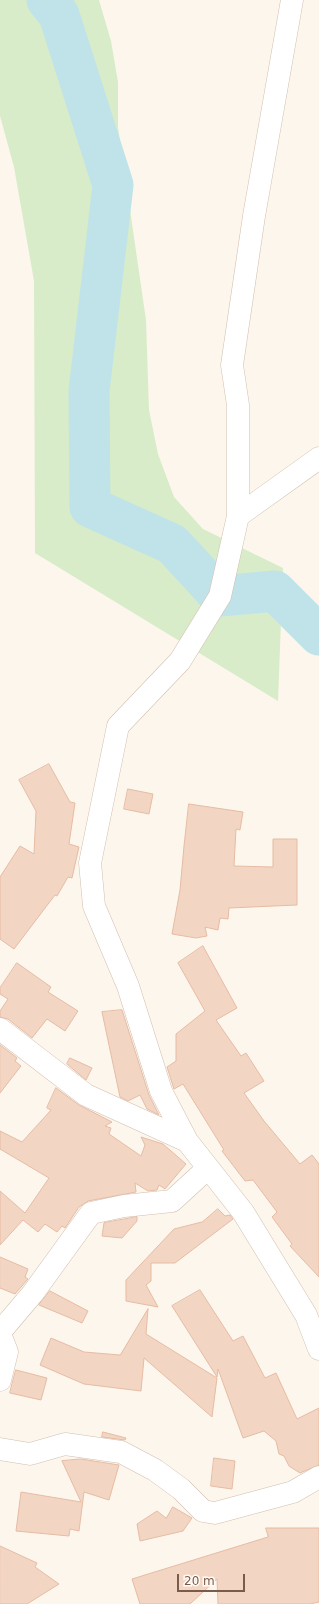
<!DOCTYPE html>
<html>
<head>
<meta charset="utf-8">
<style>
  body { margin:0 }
  #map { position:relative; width:319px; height:1604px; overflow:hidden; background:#fdf6ec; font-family:"DejaVu Sans",sans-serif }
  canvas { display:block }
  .scale { position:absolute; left:177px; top:1574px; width:68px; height:18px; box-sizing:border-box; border:2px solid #7a5c4d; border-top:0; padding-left:5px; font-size:12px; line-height:14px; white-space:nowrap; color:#7a5c4d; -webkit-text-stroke:3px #fffaf3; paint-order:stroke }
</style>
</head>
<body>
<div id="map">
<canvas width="319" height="1604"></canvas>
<div class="scale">20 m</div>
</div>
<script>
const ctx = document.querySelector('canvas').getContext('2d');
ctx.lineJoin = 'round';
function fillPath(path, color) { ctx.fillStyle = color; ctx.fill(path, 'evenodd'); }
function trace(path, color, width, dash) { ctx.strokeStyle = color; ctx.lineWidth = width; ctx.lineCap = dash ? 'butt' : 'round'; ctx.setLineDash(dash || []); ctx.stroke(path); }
const green = new Path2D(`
  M 0,0 L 99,0 L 111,41 L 118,82 L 118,127 L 146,320 L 149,410 L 158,454 L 174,497 L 203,529 L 283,568 L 278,701 L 35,553 L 34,281 L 14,167 L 0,116 Z`);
const river = new Path2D(`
  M 47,0 L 59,15 L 113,185 L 89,391 L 90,507 L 172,544 L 220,596 L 275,591 L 319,635`);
const building = new Path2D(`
  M 49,764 L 70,802 L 75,803 L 69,844 L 79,847 L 72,878 L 68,877 L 57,896 L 55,895 L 14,949 L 0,939 L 0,877 L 20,846 L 34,854 L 36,811 L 19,780 Z
  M 128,789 L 153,794 L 149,814 L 124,809 Z
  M 189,804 L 243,812 L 240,830 L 236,829 L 234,866 L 273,867 L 273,839 L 297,839 L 297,905 L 229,908 L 228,919 L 220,918 L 218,930 L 205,927 L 207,936 L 196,938 L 172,934 L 180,890 L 184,846 Z
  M 203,946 L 237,1008 L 216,1020 L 241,1056 L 246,1053 L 264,1081 L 244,1093 L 264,1121 L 300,1164 L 312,1155 L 319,1164 L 319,1277 L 290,1246 L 292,1244 L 272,1217 L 277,1212 L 253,1180 L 245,1181 L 222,1151 L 224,1150 L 183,1084 L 174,1089 L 173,1086 L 167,1067 L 176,1061 L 176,1034 L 205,1011 L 178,963 Z
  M 17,963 L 51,987 L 48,992 L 78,1011 L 65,1031 L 47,1019 L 32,1038 L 8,1019 L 0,1017 L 0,1011 L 8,999 L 0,994 L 0,988 Z
  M 122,1010 L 149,1095 L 159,1115 L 147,1109 L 140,1095 L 128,1101 L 120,1097 L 102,1012 Z
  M 0,1045 L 17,1058 L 15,1061 L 21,1066 L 0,1093 Z
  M 70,1058 L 92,1068 L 86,1080 L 67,1064 Z
  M 56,1088 L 79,1105 L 112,1122 L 105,1126 L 111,1128 L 109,1134 L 141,1156 L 145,1145 L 141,1137 L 163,1144 L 186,1164 L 165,1189 L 159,1185 L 157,1190 L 148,1191 L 135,1183 L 136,1192 L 88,1201 L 79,1207 L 65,1228 L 62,1226 L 57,1232 L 45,1224 L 38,1232 L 23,1220 L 0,1245 L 0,1191 L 25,1213 L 49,1178 L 0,1149 L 0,1131 L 22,1142 L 51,1110 L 47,1108 Z
  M 218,1209 L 225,1216 L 230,1215 L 233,1219 L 175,1263 L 151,1263 L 151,1281 L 146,1285 L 158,1307 L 126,1301 L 126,1280 L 174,1229 L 202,1222 Z
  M 137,1217 L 137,1221 L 122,1238 L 102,1236 L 104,1223 Z
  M 0,1257 L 28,1269 L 25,1277 L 28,1279 L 15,1294 L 0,1288 Z
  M 200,1290 L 233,1341 L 243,1336 L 265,1378 L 276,1373 L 297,1419 L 319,1408 L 319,1465 L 300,1473 L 289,1466 L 284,1456 L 279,1454 L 276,1441 L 264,1431 L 243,1438 L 218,1369 L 217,1377 L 172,1306 Z
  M 50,1291 L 88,1311 L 82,1323 L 39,1305 Z
  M 148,1309 L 146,1334 L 217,1378 L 212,1417 L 144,1358 L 141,1391 L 84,1384 L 40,1365 L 51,1338 L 84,1352 L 120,1355 Z
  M 16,1370 L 47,1378 L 41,1400 L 10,1393 Z
  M 103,1432 L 126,1438 L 125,1440 L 102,1437 Z
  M 214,1458 L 235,1461 L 232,1489 L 211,1486 Z
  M 81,1459 L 119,1465 L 109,1500 L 84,1492 L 79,1531 L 70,1529 L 69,1536 L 16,1531 L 21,1492 L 81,1502 L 62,1461 Z
  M 173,1507 L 192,1518 L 183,1531 L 140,1541 L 137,1524 L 157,1511 L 166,1518 Z
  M 266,1528 L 319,1528 L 319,1602 L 310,1604 L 218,1604 L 217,1579 L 190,1604 L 140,1604 L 132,1579 L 268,1537 Z
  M 0,1546 L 37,1563 L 35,1567 L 59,1584 L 27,1604 L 0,1604 Z`);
const minor = new Path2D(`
  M 238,516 L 238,405 L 232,365 L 254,216 L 292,0
  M 0,1029 L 86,1095 L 187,1141 L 243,1212 L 306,1315 L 319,1349
  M 187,1141 L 161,1091 L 128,986 L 94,906 L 90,863 L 118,726 L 180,661 L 220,596 L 238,516 L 319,458
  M 0,1332 L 33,1293 L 91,1213 L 124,1206 L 172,1201 L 208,1168
  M 0,1334 L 7,1352 L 0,1380
  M 0,1449 L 30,1454 L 65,1444 L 121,1452 L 155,1470 L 181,1489 L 203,1511 L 215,1513 L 293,1492 L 319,1477`);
fillPath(green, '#d8ecc9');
trace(river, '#bfe3e8', 41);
fillPath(building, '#f3d5c3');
trace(building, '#e6bba3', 1);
trace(minor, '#d1beb0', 23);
trace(minor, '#fff', 22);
</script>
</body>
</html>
